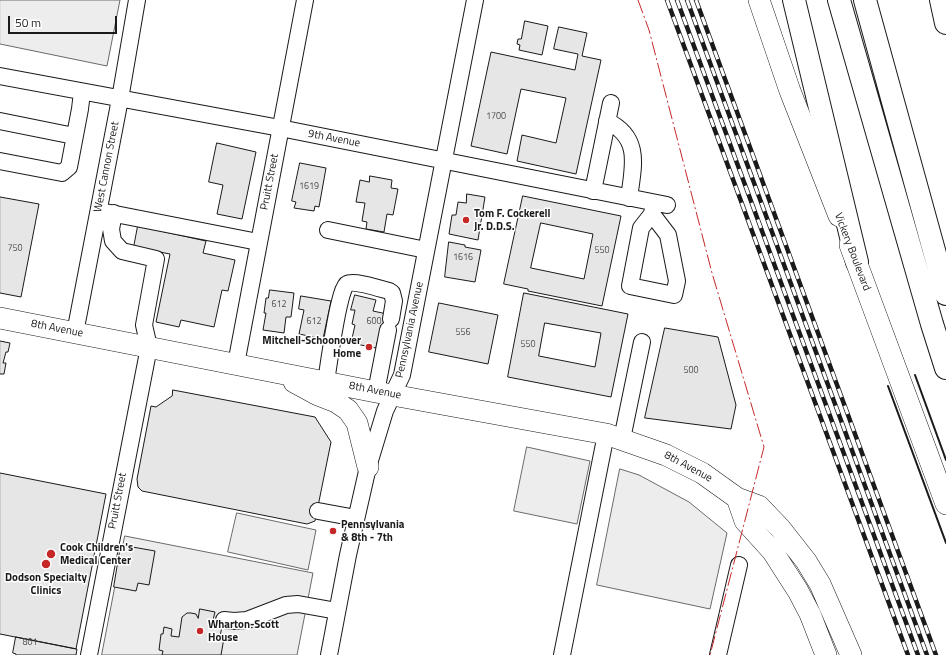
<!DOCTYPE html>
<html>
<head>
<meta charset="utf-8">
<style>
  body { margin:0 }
  #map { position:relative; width:946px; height:655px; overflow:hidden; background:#fff; font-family:"Titillium Web",sans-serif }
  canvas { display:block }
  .scale { position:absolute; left:8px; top:16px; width:109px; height:18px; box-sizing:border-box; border:2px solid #1a1a1a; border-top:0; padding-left:5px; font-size:12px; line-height:14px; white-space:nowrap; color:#1a1a1a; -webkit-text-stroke:3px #fff; paint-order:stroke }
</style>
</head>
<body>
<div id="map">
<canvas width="946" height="655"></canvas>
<div class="scale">50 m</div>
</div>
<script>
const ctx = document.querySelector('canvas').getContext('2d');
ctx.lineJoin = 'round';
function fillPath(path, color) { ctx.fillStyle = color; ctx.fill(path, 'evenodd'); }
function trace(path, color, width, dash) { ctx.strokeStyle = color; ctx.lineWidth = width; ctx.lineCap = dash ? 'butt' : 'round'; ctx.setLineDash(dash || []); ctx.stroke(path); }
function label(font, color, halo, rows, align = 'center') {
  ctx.font = font + ' "Titillium Web",sans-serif'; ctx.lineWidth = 3; ctx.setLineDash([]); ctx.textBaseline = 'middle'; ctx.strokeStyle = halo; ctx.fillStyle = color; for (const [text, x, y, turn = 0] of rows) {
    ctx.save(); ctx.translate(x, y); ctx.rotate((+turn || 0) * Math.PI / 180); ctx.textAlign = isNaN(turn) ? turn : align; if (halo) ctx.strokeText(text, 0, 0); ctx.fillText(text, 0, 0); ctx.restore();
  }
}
const built = new Path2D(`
  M 0,0 L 120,0 L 107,66 L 0,44 Z
  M 527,447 L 590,461 L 577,524 L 514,511 Z
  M 620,469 L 639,475 L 689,502 L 727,533 L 710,609 L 597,585 Z
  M 237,513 L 316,530 L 308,570 L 228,552 Z
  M 125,536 L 313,573 L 297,655 L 102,655 Z`);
const building = new Path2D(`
  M 525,21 L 548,26 L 542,55 L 519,50 L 520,45 L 517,44 L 518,39 L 521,39 Z
  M 559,27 L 587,33 L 582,56 L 601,60 L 576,174 L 517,161 L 522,135 L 556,143 L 566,98 L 521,89 L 507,154 L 471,146 L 491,52 L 575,70 L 578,54 L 554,49 Z
  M 217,143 L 256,152 L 242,219 L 217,214 L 223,185 L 209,182 Z
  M 300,163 L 326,168 L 319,207 L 315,206 L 314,211 L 294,208 L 296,202 L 292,201 Z
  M 370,176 L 392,180 L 391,188 L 398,189 L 393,215 L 387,214 L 384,232 L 366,229 L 367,222 L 362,221 L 365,203 L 356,202 L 360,180 L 369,182 Z
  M 467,194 L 485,197 L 478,240 L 449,234 L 452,215 L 456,215 L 458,202 L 466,203 Z
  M 523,196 L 621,216 L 602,306 L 528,291 L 528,289 L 504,284 ZM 541,223 L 593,234 L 584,279 L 531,268 Z
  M 0,197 L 39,204 L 21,297 L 0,293 Z
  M 138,226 L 206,241 L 203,253 L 235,260 L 228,291 L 222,290 L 214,327 L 181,320 L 179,327 L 156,322 L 170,254 L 134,247 Z
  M 449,242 L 465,245 L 465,247 L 481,250 L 475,282 L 445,277 Z
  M 270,290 L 294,293 L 291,317 L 286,317 L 284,333 L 263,330 L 266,313 L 264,313 L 266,298 L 268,298 Z
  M 524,293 L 628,314 L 611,397 L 508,377 ZM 545,323 L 601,333 L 595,367 L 539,356 Z
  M 355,295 L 376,300 L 373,311 L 387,314 L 397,320 L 394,331 L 377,342 L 376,348 L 351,343 L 355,325 L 352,324 L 355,310 L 351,310 Z
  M 301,296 L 331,301 L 323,339 L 299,334 L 304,310 L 299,309 Z
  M 439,303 L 498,315 L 488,364 L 429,352 Z
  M 665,328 L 718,337 L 736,405 L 731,429 L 645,418 Z
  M 0,341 L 10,343 L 8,352 L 6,352 L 3,363 L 6,363 L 4,374 L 0,374 Z
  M 173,390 L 315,417 L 331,442 L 315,521 L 307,524 L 142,491 L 138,487 L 137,479 L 151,406 L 156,407 L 172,396 Z
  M 0,473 L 106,494 L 76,649 L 0,634 Z
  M 121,545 L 155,551 L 149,585 L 138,583 L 136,591 L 114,587 Z
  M 200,609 L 215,612 L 212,624 L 222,626 L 220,637 L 224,638 L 221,655 L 162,655 L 163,651 L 159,650 L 161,634 L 163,634 L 164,627 L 172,629 L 171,636 L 179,637 L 182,617 L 187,613 L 191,613 L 196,614 L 198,618 Z
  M 16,637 L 77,649 L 76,655 L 16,655 L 16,654 L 13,653 Z`);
const minor = new Path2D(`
  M 0,76 L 280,128 L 667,205
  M 0,121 L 74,136
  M 607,121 C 642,138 633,167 629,198
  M 0,161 L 62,173 L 69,167 L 80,109 L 82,92
  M 593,191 L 611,103
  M 105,212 L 258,242
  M 652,214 L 668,235 L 677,281 L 674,295 L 630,286 L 641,228 L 652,214 L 654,203
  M 328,230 L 426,250
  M 75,333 L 120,99 L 137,0
  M 236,364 L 305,0
  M 326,382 C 328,369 339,287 347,284 C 354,280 381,289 389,291 L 392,293 L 394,301 L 391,319
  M 376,392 L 388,330
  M 622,439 L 642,342
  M 318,511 L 356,518
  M 224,620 L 234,621 L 247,620 L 286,605 L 298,604 L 337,611
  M 89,655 L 149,347 L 144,325 L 156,259 L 122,251 L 113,241 L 111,229 L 114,213
  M 329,655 L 348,555 L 368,467 L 385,411 L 402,375 L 475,0
  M 562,655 L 606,434
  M 718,655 L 739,565`);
const major = new Path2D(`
  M 759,0 L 790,91 L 839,216
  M 850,245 L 946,504
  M 0,318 L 376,392 L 606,434 L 666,455 L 702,473 L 737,498 L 759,506 L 780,528 L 806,561 L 820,584 L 851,655
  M 294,382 L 318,395 L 336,402 L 348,410 L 357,423 L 368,467
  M 737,498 L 745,521 L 773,552 L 798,591 L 810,614 L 826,655`);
const highway = new Path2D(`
  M 794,0 L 857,262
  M 839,0 L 932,324 L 946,368
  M 865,0 L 946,294
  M 941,0 L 946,23`);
const rail = new Path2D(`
  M 667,0 L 908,655
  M 677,0 L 918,655
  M 687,0 L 927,655
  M 696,0 L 936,655`);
const wall = new Path2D(`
  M 915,375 L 946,460
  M 888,386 L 946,543`);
const power = new Path2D(`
  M 638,0 L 649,30 L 712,273 L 764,447 L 710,655`);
const markers = [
  [466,220,4,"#c62828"],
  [369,347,4,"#c62828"],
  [333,531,4,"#c62828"],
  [51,554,5,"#c62828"],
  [46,564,5,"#c62828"],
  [200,631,4,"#c62828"]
];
const numberNames = [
  ["1700",496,117],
  ["1619",309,187],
  ["750",15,249],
  ["550",602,251],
  ["1616",463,258],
  ["612",279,305],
  ["612",314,322],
  ["600",374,322],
  ["556",463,333],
  ["550",528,345],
  ["500",691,371],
  ["801",30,643]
];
const streetNames = [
  ["9th Avenue",334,139,11],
  ["West Cannon Street",107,167,-79],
  ["Pruitt Street",270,182,-79],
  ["Vickery Boulevard",852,252,69],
  ["8th Avenue",57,329,11],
  ["Pennsylvania Avenue",410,330,-78],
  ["8th Avenue",375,391,11],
  ["8th Avenue",688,467,28],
  ["Pruitt Street",118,501,-79]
];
const poiNames = [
  ["Tom F. Cockerell",474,214],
  ["Jr. D.D.S.",474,227],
  ["Mitchell-Schoonover",361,341,"right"],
  ["Home",361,354,"right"],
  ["Pennsylvania",341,525],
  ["& 8th - 7th",341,538],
  ["Cook Children's",60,548],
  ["Medical Center",60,561],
  ["Dodson Specialty",46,578,"center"],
  ["Clinics",46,591,"center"],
  ["Wharton-Scott",208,625],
  ["House",208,638]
];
fillPath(built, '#ededed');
trace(built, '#6a6a6a', 1);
fillPath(building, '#e6e6e6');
trace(building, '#1a1a1a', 1);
trace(minor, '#1a1a1a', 18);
trace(major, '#1a1a1a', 22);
trace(highway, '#1a1a1a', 24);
trace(minor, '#fff', 16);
trace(major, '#fff', 21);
trace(highway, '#fff', 22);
trace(rail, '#1a1a1a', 4.5);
trace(rail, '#fff', 3, [9]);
trace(wall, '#1a1a1a', 2);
trace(power, '#c62828', 1, [14, 3, 2, 3]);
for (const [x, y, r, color] of markers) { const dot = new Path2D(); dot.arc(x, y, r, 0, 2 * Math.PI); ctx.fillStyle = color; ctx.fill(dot); trace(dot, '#fff', 1.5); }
label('9px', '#4d4d4d', null, numberNames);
label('11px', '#1a1a1a', '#fff', streetNames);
label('bold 11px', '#1a1a1a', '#fff', poiNames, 'left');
</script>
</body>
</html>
